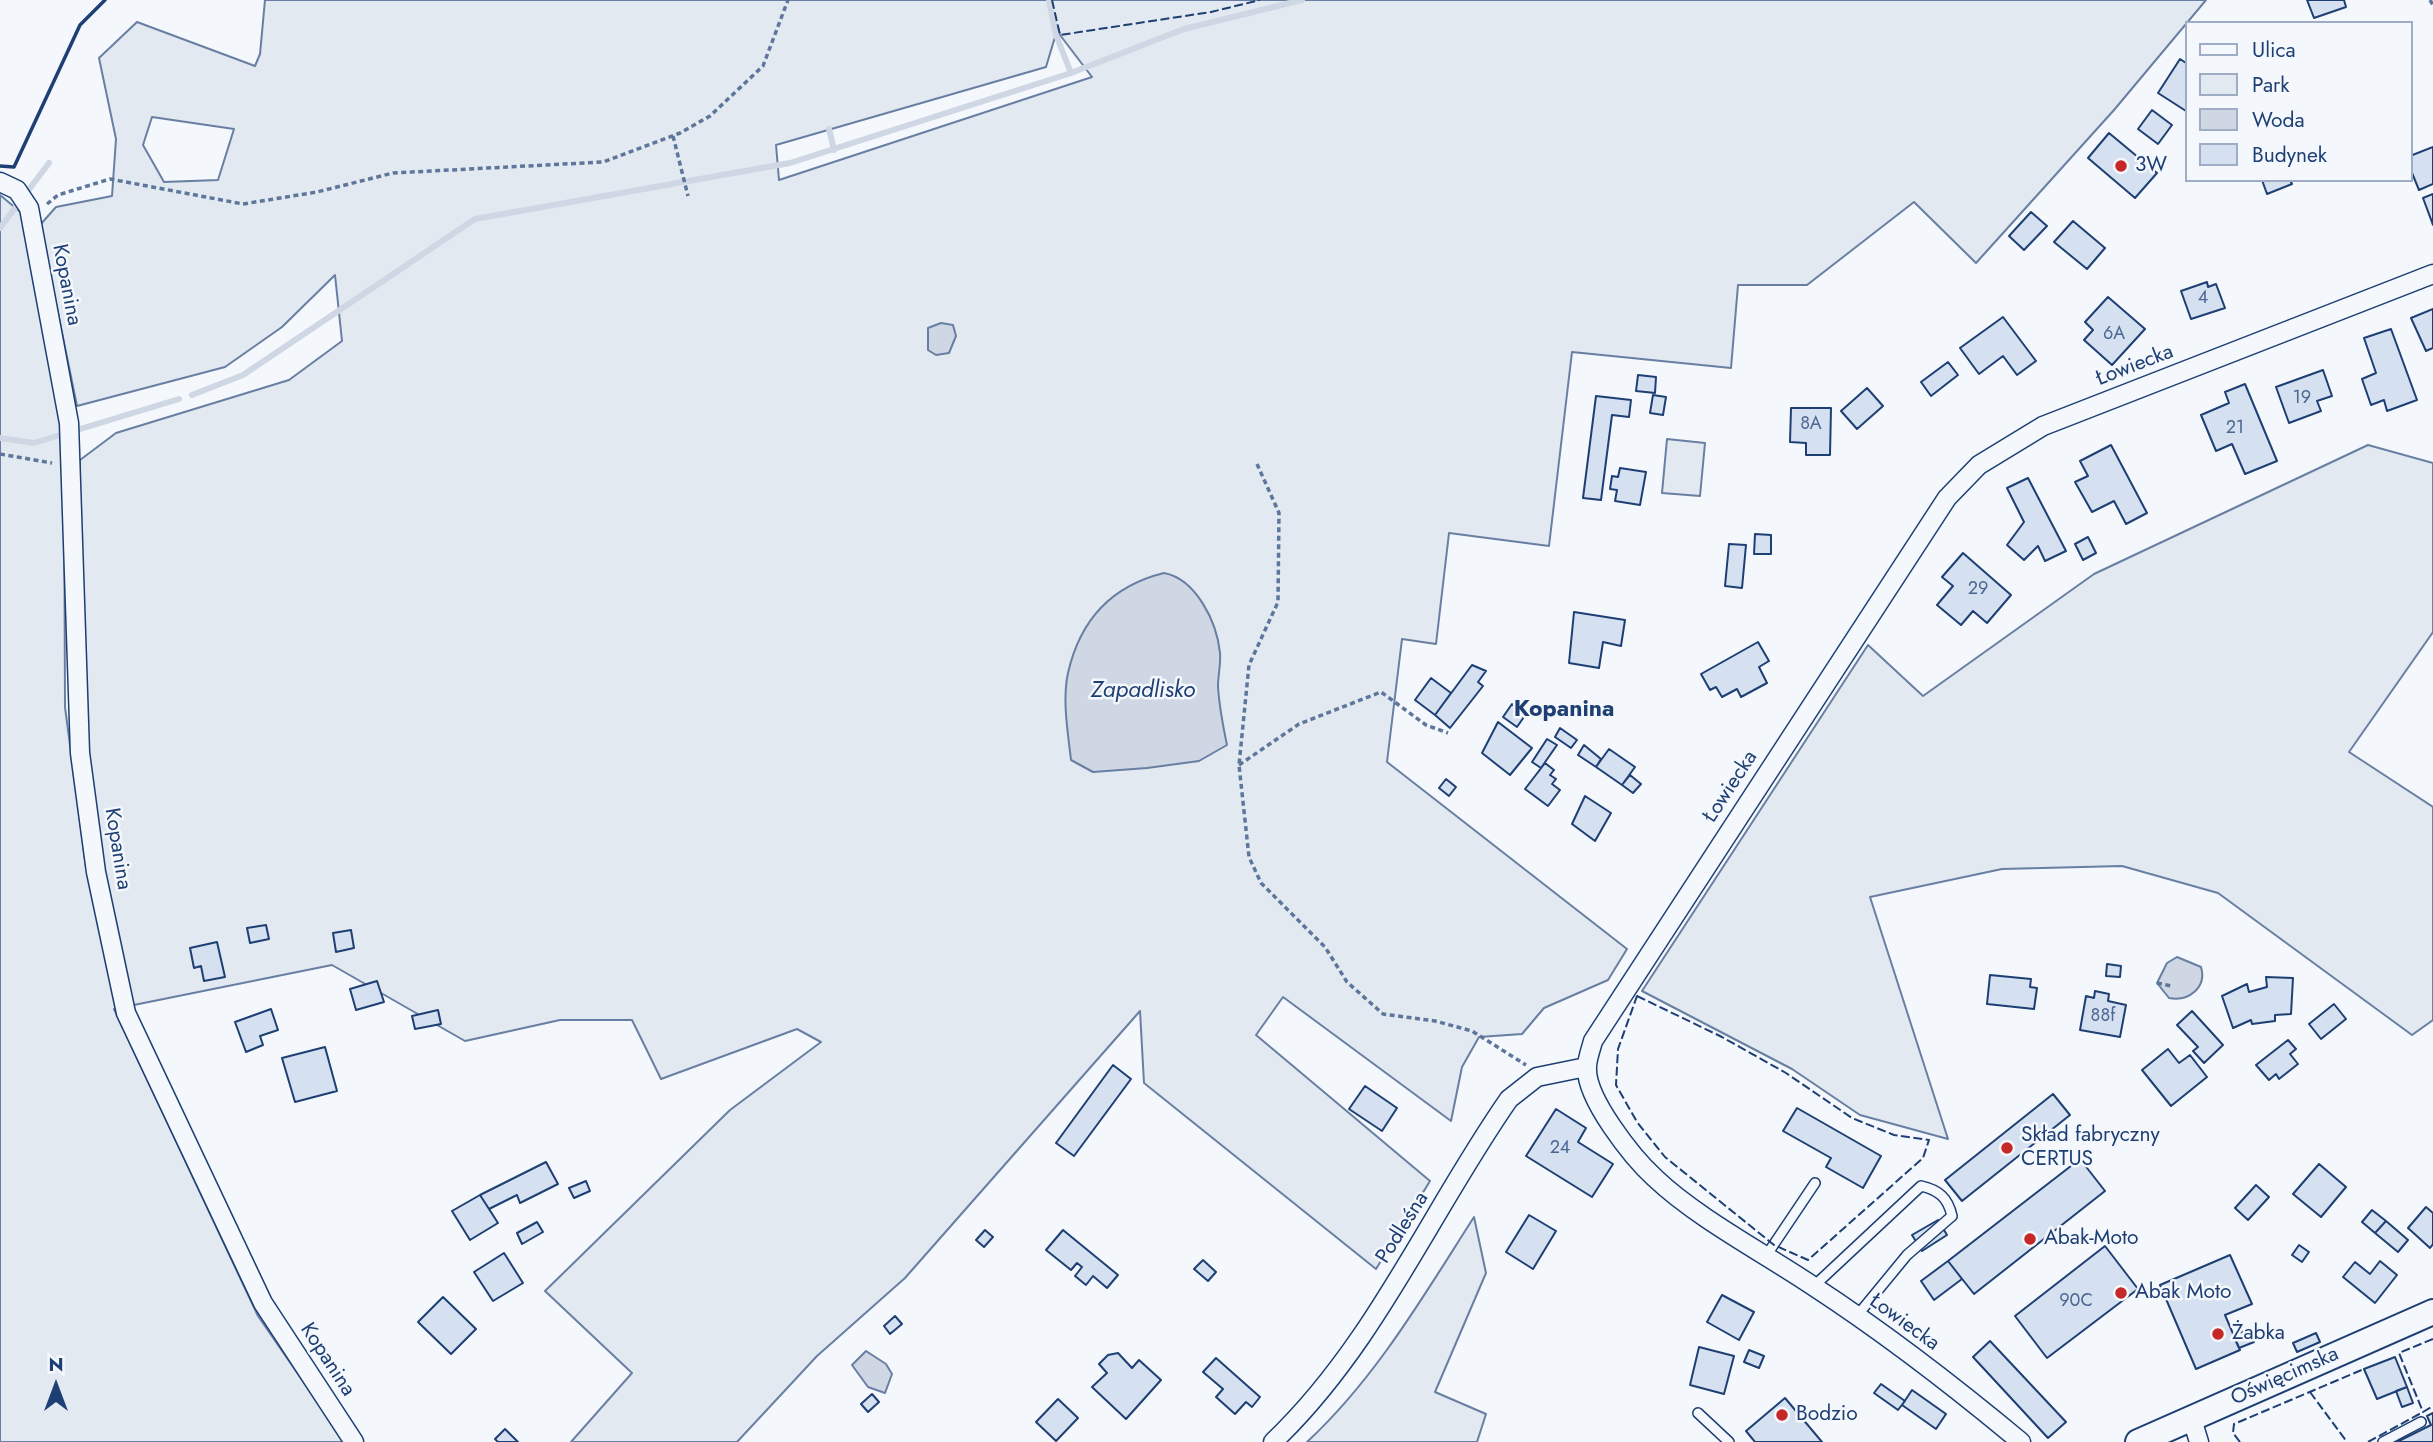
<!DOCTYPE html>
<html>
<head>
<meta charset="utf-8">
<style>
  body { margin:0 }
  #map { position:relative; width:2433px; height:1442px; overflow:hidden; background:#f4f7fb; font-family:Jost,sans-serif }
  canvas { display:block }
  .legend { position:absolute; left:2185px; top:21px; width:228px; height:161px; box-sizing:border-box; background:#f4f7fb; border:2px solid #9eadc5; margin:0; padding:9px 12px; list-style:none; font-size:21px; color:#1d3f73 }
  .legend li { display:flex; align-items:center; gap:14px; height:35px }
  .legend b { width:35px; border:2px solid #9eadc5 }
  .north { position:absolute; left:21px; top:1351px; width:70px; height:70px; -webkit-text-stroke:5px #f4f7fb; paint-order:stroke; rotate:0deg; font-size:19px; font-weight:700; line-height:28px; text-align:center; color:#1d3f73 }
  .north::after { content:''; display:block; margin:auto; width:24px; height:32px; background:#1d3f73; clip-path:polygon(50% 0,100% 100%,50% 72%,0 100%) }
</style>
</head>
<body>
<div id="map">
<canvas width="2433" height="1442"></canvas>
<ul class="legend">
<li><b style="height:9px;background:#f4f7fb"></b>Ulica</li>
<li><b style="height:19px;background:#e3e9f0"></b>Park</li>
<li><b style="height:19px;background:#cfd7e4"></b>Woda</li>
<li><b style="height:19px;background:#d5e0f0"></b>Budynek</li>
</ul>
<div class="north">N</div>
</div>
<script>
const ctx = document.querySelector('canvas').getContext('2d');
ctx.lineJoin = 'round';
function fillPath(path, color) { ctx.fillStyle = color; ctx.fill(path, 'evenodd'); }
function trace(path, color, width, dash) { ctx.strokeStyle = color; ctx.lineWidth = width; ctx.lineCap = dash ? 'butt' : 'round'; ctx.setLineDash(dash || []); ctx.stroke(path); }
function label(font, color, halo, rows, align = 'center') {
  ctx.font = font + ' Jost,sans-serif'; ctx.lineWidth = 5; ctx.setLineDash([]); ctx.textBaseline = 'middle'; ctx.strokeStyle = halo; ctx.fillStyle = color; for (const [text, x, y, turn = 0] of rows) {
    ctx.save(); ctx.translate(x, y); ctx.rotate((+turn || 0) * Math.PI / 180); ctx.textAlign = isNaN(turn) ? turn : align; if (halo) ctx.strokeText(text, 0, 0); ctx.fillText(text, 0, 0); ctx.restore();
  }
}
const green = new Path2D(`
  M 265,0 L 2206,0 L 2114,110 L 1976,263 L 1914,202 L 1807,285 L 1738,285 L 1731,368 L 1572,352 L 1549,546 L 1449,533 L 1436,644 L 1402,639 L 1387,762 L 1627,949 L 1608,980 L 1544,1008 L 1522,1034 L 1479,1037 L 1462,1067 L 1451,1121 L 1283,997 L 1256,1035 L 1430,1181 L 1376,1269 L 1144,1083 L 1140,1011 L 905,1278 L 817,1356 L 737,1442 L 571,1442 L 632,1373 L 545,1291 L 730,1110 L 821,1042 L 797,1029 L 661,1079 L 632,1020 L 560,1020 L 465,1041 L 332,965 L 114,1009 L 258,1316 L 345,1442 L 0,1442 L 0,195 L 24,215 L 61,425 L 64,458 L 65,707 L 86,867 L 80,812 L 80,460 L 116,433 L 289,380 L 342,341 L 335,275 L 282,327 L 225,367 L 77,406 L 40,225 L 56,207 L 112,196 L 116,139 L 99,58 L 137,22 L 255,66 L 260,54 ZM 1058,27 L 1060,35 L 1092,77 L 779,180 L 776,145 L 1046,67 ZM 152,117 L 234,129 L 218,180 L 164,182 L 143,145 Z
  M 1667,439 L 1705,443 L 1700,496 L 1662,493 Z
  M 2368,445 L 2433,463 L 2433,632 L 2349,752 L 2433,807 L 2433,1020 L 2412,1035 L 2218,893 L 2122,866 L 2002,869 L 1870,897 L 1948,1139 L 1860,1115 L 1792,1069 L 1642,991 L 1868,645 L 1923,696 L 2094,574 Z
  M 1474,1217 L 1486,1273 L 1435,1392 L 1486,1414 L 1477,1442 L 1307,1442 C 1376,1378 1424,1295 1474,1217 Z`);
const water = new Path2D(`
  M 941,323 L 953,325 L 956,336 L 949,353 L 936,355 L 928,350 L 928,328 Z
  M 1164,573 C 1196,579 1217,622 1220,653 C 1221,664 1218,675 1218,686 C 1219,705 1223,726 1227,745 L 1199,761 L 1147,768 L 1093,772 L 1071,760 C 1068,733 1062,700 1068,673 C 1080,620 1111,586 1164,573 Z
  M 2177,957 L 2201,967 C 2207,987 2189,1002 2169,998 L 2157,983 L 2167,963 Z
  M 866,1351 L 886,1364 L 892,1374 L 885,1393 L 868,1387 L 852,1365 Z`);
const stream = new Path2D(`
  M 1049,0 L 1056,35 L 1071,73
  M 829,129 L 834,150
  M 0,228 L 49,163
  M 192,395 L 243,375 L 475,219 L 790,163 L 1071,73 L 1184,29 L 1302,0
  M 0,438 L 34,443 L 179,399`);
const building = new Path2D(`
  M 2307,0 L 2344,0 L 2346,7 L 2314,18 Z
  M 2180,59 L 2186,63 L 2186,111 L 2158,93 Z
  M 2152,110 L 2172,125 L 2158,144 L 2138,129 Z
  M 2109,133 L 2157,173 L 2135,198 L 2088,158 Z
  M 2433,147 L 2433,184 L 2419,190 L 2410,168 L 2410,156 Z
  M 2262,180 L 2290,180 L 2292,184 L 2267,194 Z
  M 2433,194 L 2433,225 L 2423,198 Z
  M 2031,212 L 2047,226 L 2024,250 L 2009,236 Z
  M 2073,221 L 2105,248 L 2087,269 L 2054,242 Z
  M 2207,282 L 2208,287 L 2216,284 L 2225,308 L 2191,319 L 2181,291 Z
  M 2108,297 L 2145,329 L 2112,365 L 2084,340 L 2093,330 L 2085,322 Z
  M 2433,309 L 2433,348 L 2426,351 L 2411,318 Z
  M 2003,317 L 2036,361 L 2017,375 L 2003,356 L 1979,374 L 1960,348 Z
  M 2391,329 L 2417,400 L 2387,411 L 2384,400 L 2371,405 L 2362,379 L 2376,373 L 2364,338 Z
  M 1948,362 L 1958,375 L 1931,396 L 1921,382 Z
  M 2323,370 L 2332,396 L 2317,401 L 2321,411 L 2289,423 L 2276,387 Z
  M 1638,375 L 1656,377 L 1655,393 L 1636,391 Z
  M 2245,384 L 2277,461 L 2245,474 L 2232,444 L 2216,451 L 2201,415 L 2229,403 L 2225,392 Z
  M 1867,388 L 1883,406 L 1857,429 L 1841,411 Z
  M 1653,395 L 1666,397 L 1663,415 L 1650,413 Z
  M 1596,396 L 1631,400 L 1629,417 L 1612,415 L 1601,500 L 1583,498 Z
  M 1791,408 L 1831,408 L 1830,455 L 1806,455 L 1806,443 L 1790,442 Z
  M 2111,445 L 2147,513 L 2126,524 L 2114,501 L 2092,512 L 2075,482 L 2088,476 L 2080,461 Z
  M 1620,468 L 1646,472 L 1640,505 L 1615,501 L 1617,490 L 1610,489 L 1612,476 L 1618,477 Z
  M 2028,478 L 2066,551 L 2045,561 L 2038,546 L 2024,560 L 2007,545 L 2024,522 L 2007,488 Z
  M 1755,534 L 1771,535 L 1771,554 L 1754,554 Z
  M 2088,537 L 2096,553 L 2083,560 L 2075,544 Z
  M 1729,544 L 1746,545 L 1742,588 L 1725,586 Z
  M 1963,553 L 2011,595 L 1987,623 L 1973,611 L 1961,625 L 1937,605 L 1953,586 L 1942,577 Z
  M 1574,612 L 1625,620 L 1621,646 L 1603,642 L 1599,668 L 1569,663 Z
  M 1758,642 L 1769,661 L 1759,667 L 1767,683 L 1741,697 L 1737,689 L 1722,697 L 1716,687 L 1710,690 L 1701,674 Z
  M 1472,665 L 1486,671 L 1478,682 L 1483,686 L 1450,728 L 1435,715 Z
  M 1431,678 L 1451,693 L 1435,715 L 1415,700 Z
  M 1512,704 L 1526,714 L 1517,727 L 1503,717 Z
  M 1498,722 L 1532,748 L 1510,775 L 1482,753 Z
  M 1560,728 L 1577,740 L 1571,748 L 1555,737 Z
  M 1547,739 L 1557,745 L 1541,768 L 1532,762 Z
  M 1584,745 L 1601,759 L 1596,767 L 1578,755 Z
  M 1609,749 L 1635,767 L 1622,785 L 1596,767 Z
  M 1545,763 L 1554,770 L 1550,775 L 1556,779 L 1552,784 L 1560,790 L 1548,806 L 1525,789 Z
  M 1630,775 L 1641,784 L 1633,793 L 1622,785 Z
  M 1446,779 L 1456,787 L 1449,796 L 1439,788 Z
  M 1585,796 L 1611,813 L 1595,841 L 1572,824 Z
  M 266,925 L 269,939 L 250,943 L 247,928 Z
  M 351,930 L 354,948 L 336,952 L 333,933 Z
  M 217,942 L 225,977 L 204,981 L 201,966 L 194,968 L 190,948 Z
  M 2107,964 L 2121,966 L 2120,977 L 2106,976 Z
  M 1990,975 L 2031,979 L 2030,987 L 2037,988 L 2034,1009 L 1987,1004 Z
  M 2266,977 L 2293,978 L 2291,1014 L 2275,1015 L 2275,1021 L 2252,1024 L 2251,1020 L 2233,1028 L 2222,996 L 2247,984 L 2249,992 L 2267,987 Z
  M 377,981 L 384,1002 L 356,1010 L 350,989 Z
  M 2095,991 L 2109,994 L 2108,1001 L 2126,1005 L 2120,1037 L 2080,1030 L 2086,996 L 2094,998 Z
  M 2334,1004 L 2346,1019 L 2321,1039 L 2309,1024 Z
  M 271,1009 L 278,1030 L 260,1036 L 263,1045 L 246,1052 L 235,1022 Z
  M 438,1010 L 441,1024 L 415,1029 L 412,1016 Z
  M 2192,1011 L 2223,1045 L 2204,1063 L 2193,1051 L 2198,1047 L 2177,1025 Z
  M 2288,1040 L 2296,1049 L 2290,1054 L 2298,1064 L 2279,1079 L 2276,1074 L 2269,1080 L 2256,1065 Z
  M 325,1047 L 337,1091 L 295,1102 L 282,1058 Z
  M 2168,1049 L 2179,1063 L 2190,1055 L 2207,1077 L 2171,1106 L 2142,1070 Z
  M 1113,1065 L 1131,1079 L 1074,1156 L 1056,1143 Z
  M 1365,1086 L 1397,1108 L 1382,1131 L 1349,1109 Z
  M 2053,1094 L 2070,1115 L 1962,1201 L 1945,1180 Z
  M 1797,1108 L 1881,1156 L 1863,1188 L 1826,1167 L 1831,1158 L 1783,1131 Z
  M 1556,1109 L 1586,1128 L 1578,1142 L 1613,1164 L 1592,1197 L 1526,1156 Z
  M 2080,1159 L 2105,1191 L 1974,1294 L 1948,1261 Z
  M 546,1162 L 558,1184 L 520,1203 L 517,1195 L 489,1209 L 480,1195 Z
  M 2319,1164 L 2346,1187 L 2321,1217 L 2293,1194 Z
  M 586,1181 L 590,1191 L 574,1198 L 569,1188 Z
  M 2256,1185 L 2269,1197 L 2248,1220 L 2235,1208 Z
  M 480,1195 L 498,1223 L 470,1240 L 452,1211 Z
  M 2426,1207 L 2433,1213 L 2433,1244 L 2430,1248 L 2408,1228 Z
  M 2372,1210 L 2386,1221 L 2375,1233 L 2362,1222 Z
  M 1529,1215 L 1556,1231 L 1533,1269 L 1506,1252 Z
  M 1938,1220 L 1947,1235 L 1922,1251 L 1912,1235 Z
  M 2386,1221 L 2408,1240 L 2398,1252 L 2375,1233 Z
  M 537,1222 L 543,1232 L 522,1244 L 517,1233 Z
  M 985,1230 L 993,1237 L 984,1247 L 976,1240 Z
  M 1063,1230 L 1118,1275 L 1107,1288 L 1093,1276 L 1086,1285 L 1075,1276 L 1082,1267 L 1077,1263 L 1071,1270 L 1046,1250 Z
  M 2299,1245 L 2309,1252 L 2302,1262 L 2292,1255 Z
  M 2105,1246 L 2138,1289 L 2047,1358 L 2015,1316 Z
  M 504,1253 L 523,1283 L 493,1301 L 474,1272 Z
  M 2230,1255 L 2252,1304 L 2225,1315 L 2240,1350 L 2196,1369 L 2160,1285 Z
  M 1203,1260 L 1216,1272 L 1208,1281 L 1194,1269 Z
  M 1948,1261 L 1962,1279 L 1934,1300 L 1921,1281 Z
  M 2380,1261 L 2397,1275 L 2375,1303 L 2343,1277 L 2355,1262 L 2370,1274 Z
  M 1722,1295 L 1754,1312 L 1739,1340 L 1707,1322 Z
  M 443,1297 L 476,1329 L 451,1354 L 418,1322 Z
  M 895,1316 L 902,1324 L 890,1334 L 884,1326 Z
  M 2249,1329 L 2254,1342 L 2239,1348 L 2233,1335 Z
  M 2316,1333 L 2320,1342 L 2297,1352 L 2293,1343 Z
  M 1990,1341 L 2066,1422 L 2048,1438 L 1973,1357 Z
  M 1699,1347 L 1734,1356 L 1724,1394 L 1690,1385 Z
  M 1749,1350 L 1764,1356 L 1759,1368 L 1744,1362 Z
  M 1118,1353 L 1132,1368 L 1139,1360 L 1161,1380 L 1126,1419 L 1092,1387 L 1107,1373 L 1099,1364 L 1108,1355 Z
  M 2395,1357 L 2407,1387 L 2377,1399 L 2364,1369 Z
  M 1216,1358 L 1260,1397 L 1252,1407 L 1246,1402 L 1235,1414 L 1216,1397 L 1223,1389 L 1203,1372 Z
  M 1881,1384 L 1905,1401 L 1898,1410 L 1874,1393 Z
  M 2407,1387 L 2413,1403 L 2402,1407 L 2396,1391 Z
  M 1912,1390 L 1946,1414 L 1936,1429 L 1902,1405 Z
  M 872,1394 L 879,1402 L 868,1412 L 861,1404 Z
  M 1785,1398 L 1822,1442 L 1755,1442 L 1746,1431 Z
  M 1058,1399 L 1078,1418 L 1056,1441 L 1036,1422 Z
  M 2433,1413 L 2433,1442 L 2397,1442 L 2431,1425 L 2427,1416 Z
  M 505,1429 L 518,1442 L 498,1442 L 495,1439 Z`);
const path = new Path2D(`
  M 2430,0 L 2433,5
  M 673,136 L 688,196
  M 47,204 L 58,195 L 110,179 L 243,204 L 317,192 L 393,173 L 603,162 L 680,133 L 710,116 L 763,66 L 788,0
  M 0,454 L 52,463
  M 1257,464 L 1279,513 L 1278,602 L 1249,665 L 1239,765 L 1249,857 L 1261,883 L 1325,947 L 1347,982 L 1383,1014 L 1435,1021 L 1472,1031 L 1526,1065
  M 1239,765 L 1299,724 L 1381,692 L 1426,725 L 1448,733
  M 2157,983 L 2171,986`);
const lane = new Path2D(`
  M 1766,1256 L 1815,1183
  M 1814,1286 L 1921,1186 C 1939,1190 1948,1198 1952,1216 L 1907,1255 L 1856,1317
  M 1698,1413 L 1729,1442
  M 2383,1442 L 2421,1422`);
const street = new Path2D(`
  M 0,182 L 17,190 L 29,208 L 69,423 L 80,753 L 96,872 L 126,1013 L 263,1303 L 354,1442
  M 2192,1419 L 2199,1442
  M 1273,1442 C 1375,1345 1430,1212 1509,1099 L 1537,1077 L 1586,1067
  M 2021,1442 C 1955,1387 1885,1333 1813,1286 C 1764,1253 1697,1218 1655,1178 C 1633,1158 1585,1098 1587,1067 C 1587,1059 1591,1049 1593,1041 L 1947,498 L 1979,465 L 2043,426 L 2433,274`);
const secondary = new Path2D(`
  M 2138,1442 L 2433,1312`);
const fence = new Path2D(`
  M 1052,0 L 1060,35 L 1211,12 L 1260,0
  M 1637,996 L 1722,1037 L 1786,1073 L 1852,1118 L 1894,1135 L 1929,1140 L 1923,1158 L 1808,1260 L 1774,1245 L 1665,1157 L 1637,1122 L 1616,1085 L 1618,1049 Z
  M 2433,1339 L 2399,1353 L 2423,1412 L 2433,1406
  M 2310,1392 L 2347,1442
  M 2240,1442 L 2233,1433 L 2234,1424 L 2364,1369
  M 2368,1442 L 2423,1412`);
const wall = new Path2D(`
  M 0,166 L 14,167 L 80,25 L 105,0`);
const markers = [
  [2121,166,7,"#c62828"],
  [2007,1148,7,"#c62828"],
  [2030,1239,7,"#c62828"],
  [2121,1293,7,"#c62828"],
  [2218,1334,7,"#c62828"],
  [1782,1415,7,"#c62828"]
];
const numberNames = [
  ["4",2203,299],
  ["6A",2114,335],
  ["19",2302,399],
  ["8A",1811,425],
  ["21",2235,429],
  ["29",1978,590],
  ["88f",2103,1017],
  ["24",1560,1149],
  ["90C",2076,1302]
];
const poiNames = [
  ["3W",2135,166],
  ["Skład fabryczny",2021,1136],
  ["CERTUS",2021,1160],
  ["Abak-Moto",2044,1239],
  ["Abak Moto",2135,1293],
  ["Żabka",2232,1334],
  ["Bodzio",1796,1415]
];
const streetNames = [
  ["Kopanina",66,285,79],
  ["Łowiecka",2135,366,-21],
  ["Łowiecka",1731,787,-57],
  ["Kopanina",117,849,81],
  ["Podleśna",1403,1228,-58],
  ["Łowiecka",1904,1323,36],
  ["Kopanina",327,1360,57],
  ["Oświęcimska",2285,1377,-24]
];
const waterNames = [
  ["Zapadlisko",1143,691]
];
const neighbourhoodNames = [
  ["Kopanina",1564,710]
];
fillPath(green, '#e3e9f0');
trace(green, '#687fa3', 2);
fillPath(water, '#cfd7e4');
trace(water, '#687fa3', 2);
trace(stream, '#cfd7e4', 6);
fillPath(building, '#d5e0f0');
trace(building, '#1d3f73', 2);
trace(lane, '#1d3f73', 12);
trace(street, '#1d3f73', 21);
trace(secondary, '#1d3f73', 28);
trace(path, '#5e769c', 3.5, [5, 3.5]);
trace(lane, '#f4f7fb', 9);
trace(street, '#f4f7fb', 18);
trace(secondary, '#f4f7fb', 24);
trace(fence, '#1d3f73', 2, [9, 3.5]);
trace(wall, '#1d3f73', 3.5);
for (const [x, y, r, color] of markers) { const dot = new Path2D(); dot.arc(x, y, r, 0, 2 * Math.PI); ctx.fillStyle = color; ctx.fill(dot); trace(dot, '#f4f7fb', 2.5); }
label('18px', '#4b6792', null, numberNames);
label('21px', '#1d3f73', '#f4f7fb', poiNames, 'left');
label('21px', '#1d3f73', '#f4f7fb', streetNames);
label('italic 23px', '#1d3f73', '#f4f7fb', waterNames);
label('bold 23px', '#1d3f73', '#f4f7fb', neighbourhoodNames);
</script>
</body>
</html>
